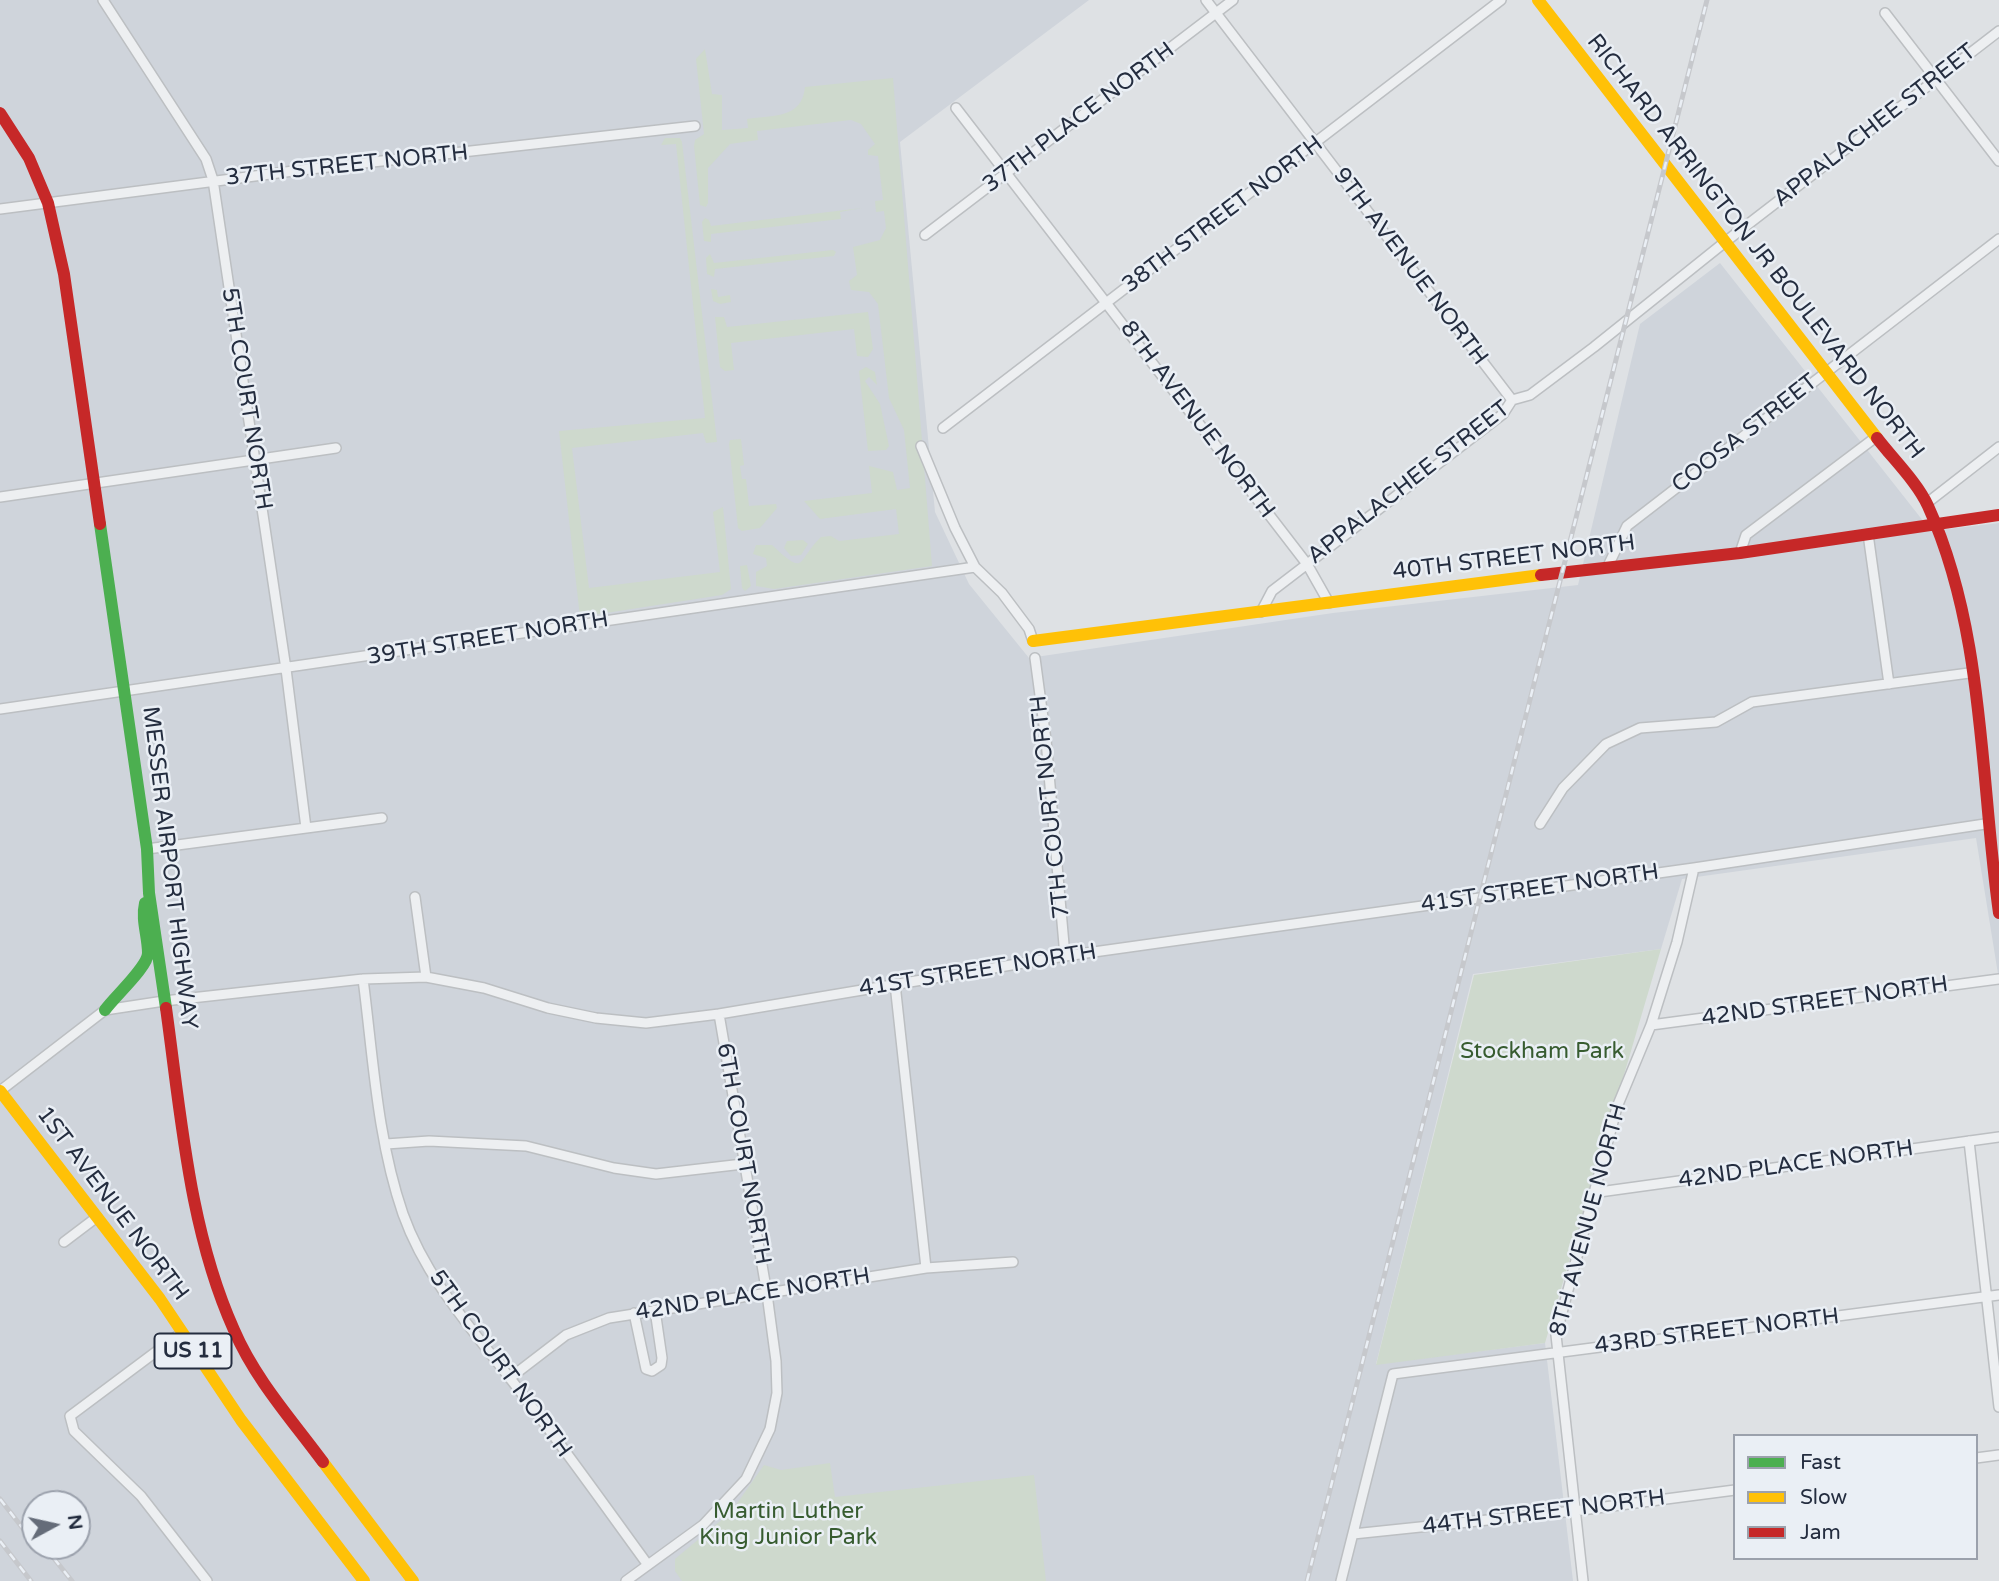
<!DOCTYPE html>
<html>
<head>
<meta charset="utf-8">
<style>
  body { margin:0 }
  #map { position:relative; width:1999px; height:1581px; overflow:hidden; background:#dee1e4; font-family:"Varela Round",sans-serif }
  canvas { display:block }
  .legend { position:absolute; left:1733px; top:1434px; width:245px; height:126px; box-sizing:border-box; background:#eaeff5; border:2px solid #9ba1ac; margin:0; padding:9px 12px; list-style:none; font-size:21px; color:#242d3f }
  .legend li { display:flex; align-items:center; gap:14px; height:35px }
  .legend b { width:35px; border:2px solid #9ba1ac }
  .north { position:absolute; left:21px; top:1490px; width:70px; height:70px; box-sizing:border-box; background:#eaeff5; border:2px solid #9ba1ac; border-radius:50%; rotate:82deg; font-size:19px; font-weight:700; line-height:28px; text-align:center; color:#242d3f }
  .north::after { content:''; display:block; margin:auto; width:24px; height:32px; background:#656c79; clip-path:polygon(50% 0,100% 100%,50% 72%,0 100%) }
</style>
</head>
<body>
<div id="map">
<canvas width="1999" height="1581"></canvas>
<ul class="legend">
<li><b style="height:9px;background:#4caf50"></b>Fast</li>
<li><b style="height:9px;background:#ffc107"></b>Slow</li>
<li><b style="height:9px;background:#c62828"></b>Jam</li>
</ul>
<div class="north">N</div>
</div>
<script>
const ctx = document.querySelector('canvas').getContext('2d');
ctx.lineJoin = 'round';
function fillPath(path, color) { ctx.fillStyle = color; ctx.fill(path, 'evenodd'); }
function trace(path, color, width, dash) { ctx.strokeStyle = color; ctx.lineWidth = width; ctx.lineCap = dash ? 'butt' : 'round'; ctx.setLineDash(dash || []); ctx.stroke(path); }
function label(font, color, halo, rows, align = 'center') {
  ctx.font = font + ' "Varela Round",sans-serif'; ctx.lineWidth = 5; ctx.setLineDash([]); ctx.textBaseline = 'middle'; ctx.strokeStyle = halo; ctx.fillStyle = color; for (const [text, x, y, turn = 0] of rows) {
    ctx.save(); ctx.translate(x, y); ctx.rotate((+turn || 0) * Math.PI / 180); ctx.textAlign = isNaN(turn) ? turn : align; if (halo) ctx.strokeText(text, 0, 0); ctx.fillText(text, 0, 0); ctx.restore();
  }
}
const built = new Path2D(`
  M 0,0 L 1089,0 L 900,142 L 935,512 L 969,584 L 1029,658 L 1333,613 L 1578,585 L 1640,324 L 1720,263 L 1931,531 L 1999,523 L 1999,980 L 1976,838 L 1682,879 L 1661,949 L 1473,974 L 1376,1364 L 1545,1343 L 1573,1581 L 0,1581 ZM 35,1504 L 77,1504 L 77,1546 L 35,1546 Z`);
const green = new Path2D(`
  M 705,49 L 712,94 L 722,95 L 722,130 L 748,128 L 747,119 C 773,115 802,119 805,87 L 893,78 L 932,566 L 774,589 L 756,586 L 756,572 L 767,566 L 766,558 L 753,554 L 756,545 L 772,545 C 807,578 796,561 821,537 L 831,536 L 839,541 L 899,534 L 896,509 L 820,519 L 804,501 L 872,493 L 869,466 L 893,472 L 897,490 L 910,488 L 904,430 L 889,398 L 878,304 L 869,292 L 851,290 L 849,281 L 857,275 L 853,247 L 880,240 L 886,228 L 884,211 L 876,212 L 875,201 L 883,200 L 878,156 L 868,155 L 868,150 L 875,144 L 861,124 L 851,120 L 757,131 L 758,140 L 730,144 L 708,168 L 708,203 L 706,207 L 700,205 L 694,146 L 695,140 L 704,134 L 696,59 Z
  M 665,138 L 680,138 L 682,142 L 717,442 L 706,443 L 703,433 L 572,448 L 589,588 L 720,572 L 713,512 L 723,507 L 731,589 L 722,595 L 580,617 L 559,431 L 705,418 L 676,144 L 661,145 Z
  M 862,208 L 840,212 L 841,219 L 711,234 L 711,242 L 704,241 L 702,222 L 705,218 L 709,220 L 711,226 Z
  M 833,250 L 836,252 L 834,256 L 715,269 L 714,277 L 707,274 L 706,258 L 710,254 L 714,263 Z
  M 711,289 L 717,290 L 718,297 L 730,295 L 731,302 L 720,304 L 713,301 Z
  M 868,312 L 873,349 L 868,357 L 857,356 L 854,329 L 731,343 L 734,370 L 725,371 L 720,367 L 715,317 L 724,317 L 727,327 Z
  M 866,367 L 875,372 L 877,385 L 869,377 L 865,381 L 880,404 L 889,446 L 886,450 L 868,451 L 859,371 Z
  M 741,439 L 744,465 L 740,466 L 742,479 L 746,479 L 749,506 L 776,504 L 777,508 L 760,528 L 742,531 L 738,528 L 729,444 L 730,440 Z
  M 803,540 L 808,544 L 801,555 L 791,556 L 784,548 L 787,541 Z
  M 747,565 L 751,586 L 745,591 L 742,588 L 740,566 Z
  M 1661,949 L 1545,1343 L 1376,1365 L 1474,975 Z
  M 830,1463 L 835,1497 L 1034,1475 L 1046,1581 L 682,1581 L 675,1571 L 675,1559 L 731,1512 L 764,1465 L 781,1470 Z`);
const street = new Path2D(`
  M 103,0 L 206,159 L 213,180 L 286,669 L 306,828
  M 1206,0 L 1512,400
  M 1885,13 L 1999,161
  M 956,108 L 1307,564 L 1329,603
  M 0,209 L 301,170 L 695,126
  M 925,235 L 1233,0
  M 943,428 L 1501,0
  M 921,446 L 955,528 L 975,567 L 1002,593 L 1029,629 L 1033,641
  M 0,497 L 336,448
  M 1927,503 L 1999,447
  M 1868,534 L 1889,684
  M 1740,553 L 1746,535 L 1876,437
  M 1608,566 L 1627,526 L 1999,239
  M 1261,612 L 1272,591 L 1503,414 L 1512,400 L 1530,395 L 1594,347 L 1725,242 L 1999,31
  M 1035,658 L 1046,740 L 1065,956
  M 0,709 L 975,567
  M 1540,824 L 1563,788 L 1606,744 L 1640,728 L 1716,722 L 1752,702 L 1969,673
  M 147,849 L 382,818
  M 415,897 L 426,977
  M 363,979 C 373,1056 377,1139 403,1214 C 425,1276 469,1326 509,1377 C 557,1438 602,1502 648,1565
  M 895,984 L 926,1268
  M 1651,1025 L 1999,979
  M 0,1091 L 105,1010 L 164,1001 L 363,979 L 426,977 L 484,988 L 548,1008 L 596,1018 L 646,1023 L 719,1014 L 1065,956 L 1694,868 L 1985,824
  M 1969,1141 L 1999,1407
  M 386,1144 L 429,1141 L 526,1146 L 614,1168 L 656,1174 L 743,1164
  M 1592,1193 L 1999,1137
  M 64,1242 L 97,1217
  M 634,1313 L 646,1369 L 652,1371 L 661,1365 L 662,1358 L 655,1310
  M 181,1333 L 70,1416 L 74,1431 L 141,1496 L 207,1581
  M 510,1378 L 566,1335 L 609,1318 L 926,1268 L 1013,1262
  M 1976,1458 L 1999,1455
  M 1353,1534 L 1574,1511 L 1735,1490
  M 626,1581 L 703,1525 L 746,1479 L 770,1429 L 777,1393 L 776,1361 L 767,1294 L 719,1014
  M 1341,1581 L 1393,1374 L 1999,1295
  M 1583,1581 L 1556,1335 L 1617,1107 L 1651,1025 L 1677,942 L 1694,868`);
const fast = new Path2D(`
  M 100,524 L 147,849 L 149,893 L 166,1008
  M 105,1010 C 115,996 148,967 148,953 C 148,936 141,920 145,903`);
const slow = new Path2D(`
  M 1538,0 L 1877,438
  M 1033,641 L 1541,575
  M 0,1091 L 160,1299 L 241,1420 L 364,1581
  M 323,1462 L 413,1581`);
const jam = new Path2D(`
  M 0,113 L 29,158 L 48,203 L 64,274 L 100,524
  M 1877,438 C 1893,459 1917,482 1928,506 C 1985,631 1980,779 1999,913
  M 1541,575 L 1740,553 L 1999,515
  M 166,1008 C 181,1115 189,1230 234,1330 C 255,1379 292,1420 323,1462`);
const rail = new Path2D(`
  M 0,1499 L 35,1544
  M 0,1541 L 31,1581
  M 44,1546 L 72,1581
  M 1307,1581 L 1707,0`);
const shields = [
  [193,1351,77]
];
const shieldNames = [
  ["US 11",193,1351]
];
const streetNames = [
  ["37TH PLACE NORTH",1079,118,-37],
  ["APPALACHEE STREET",1875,126,-38],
  ["37TH STREET NORTH",347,166,-6],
  ["38TH STREET NORTH",1223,215,-37],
  ["RICHARD ARRINGTON JR BOULEVARD NORTH",1755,247,52],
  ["9TH AVENUE NORTH",1410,267,53],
  ["5TH COURT NORTH",246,399,81],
  ["8TH AVENUE NORTH",1197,420,53],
  ["COOSA STREET",1745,434,-38],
  ["APPALACHEE STREET",1409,483,-38],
  ["40TH STREET NORTH",1514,558,-7],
  ["39TH STREET NORTH",488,639,-9],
  ["7TH COURT NORTH",1051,807,-96],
  ["MESSER AIRPORT HIGHWAY",169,868,83],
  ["41ST STREET NORTH",1540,889,-8],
  ["41ST STREET NORTH",978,971,-9],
  ["42ND STREET NORTH",1825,1002,-8],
  ["6TH COURT NORTH",743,1154,80],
  ["42ND PLACE NORTH",1796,1165,-8],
  ["1ST AVENUE NORTH",112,1204,53],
  ["8TH AVENUE NORTH",1589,1220,-75],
  ["42ND PLACE NORTH",753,1295,-9],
  ["43RD STREET NORTH",1717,1332,-7],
  ["5TH COURT NORTH",500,1364,54],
  ["44TH STREET NORTH",1544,1513,-7]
];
const parkNames = [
  ["Stockham Park",1542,1052],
  ["Martin Luther",788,1512],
  ["King Junior Park",788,1538]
];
fillPath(built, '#cfd4db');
fillPath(green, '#ced9cd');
trace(street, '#bcbfc2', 12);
trace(street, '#edeff1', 9);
trace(fast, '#4caf50', 12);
trace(slow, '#ffc107', 12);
trace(jam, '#c62828', 12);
trace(rail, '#c6c8cc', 5);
trace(rail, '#eaeff5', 2.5, [8]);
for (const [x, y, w] of shields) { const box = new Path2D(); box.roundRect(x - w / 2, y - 17.5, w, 35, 5); ctx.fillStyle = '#eaeff5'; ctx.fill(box); trace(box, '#242d3f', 2); }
label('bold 21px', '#242d3f', null, shieldNames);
label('23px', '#242d3f', '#eaeff5', streetNames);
label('23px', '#375c30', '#eaeff5', parkNames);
</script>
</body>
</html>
